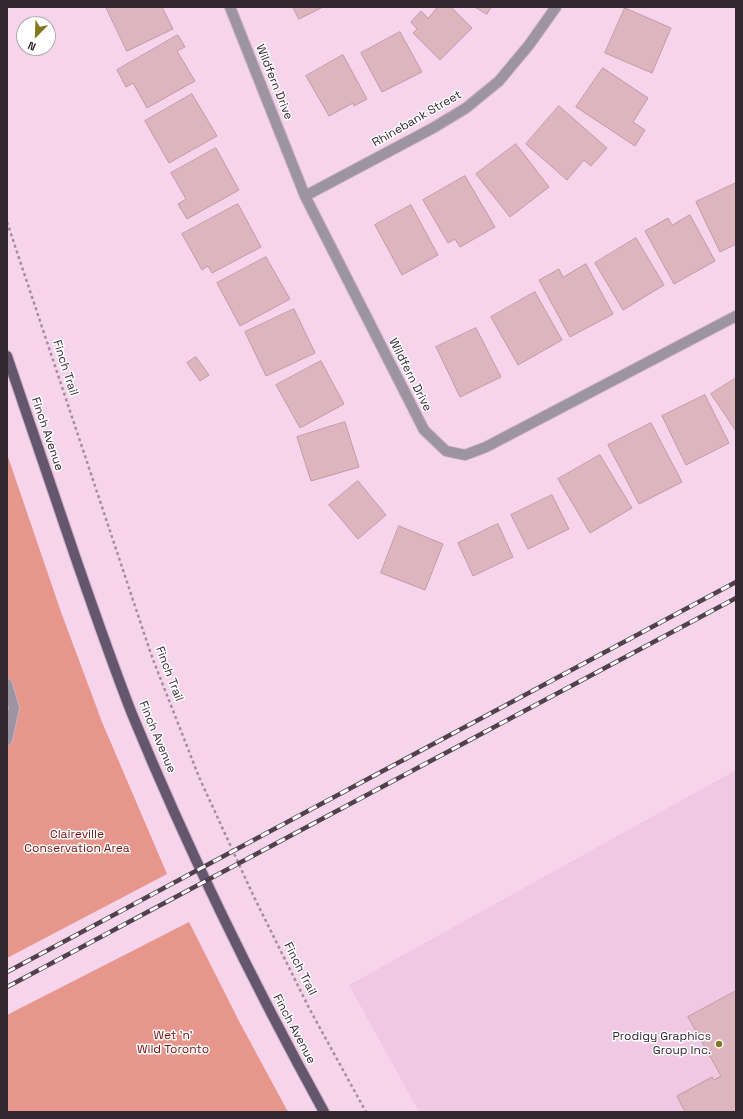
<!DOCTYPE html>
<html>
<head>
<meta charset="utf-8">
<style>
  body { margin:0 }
  #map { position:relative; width:743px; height:1119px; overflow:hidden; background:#f6d4eb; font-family:"Space Grotesk",sans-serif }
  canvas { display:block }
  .frame { position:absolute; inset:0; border:8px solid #342730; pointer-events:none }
  .north { position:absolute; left:16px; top:16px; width:40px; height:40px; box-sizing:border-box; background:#fff; border:1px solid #aea9ac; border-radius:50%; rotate:203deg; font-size:11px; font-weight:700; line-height:16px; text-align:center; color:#342730 }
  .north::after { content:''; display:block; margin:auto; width:14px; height:18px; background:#82791e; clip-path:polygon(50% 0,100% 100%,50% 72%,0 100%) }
</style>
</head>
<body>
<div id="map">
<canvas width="743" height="1119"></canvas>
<div class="frame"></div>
<div class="north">N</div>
</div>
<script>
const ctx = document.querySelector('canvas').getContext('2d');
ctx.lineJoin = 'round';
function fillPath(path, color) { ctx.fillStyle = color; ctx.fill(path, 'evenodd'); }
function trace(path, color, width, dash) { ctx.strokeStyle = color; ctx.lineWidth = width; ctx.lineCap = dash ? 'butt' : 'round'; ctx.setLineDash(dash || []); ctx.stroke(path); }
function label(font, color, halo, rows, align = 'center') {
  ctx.font = font + ' "Space Grotesk",sans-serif'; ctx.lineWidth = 3; ctx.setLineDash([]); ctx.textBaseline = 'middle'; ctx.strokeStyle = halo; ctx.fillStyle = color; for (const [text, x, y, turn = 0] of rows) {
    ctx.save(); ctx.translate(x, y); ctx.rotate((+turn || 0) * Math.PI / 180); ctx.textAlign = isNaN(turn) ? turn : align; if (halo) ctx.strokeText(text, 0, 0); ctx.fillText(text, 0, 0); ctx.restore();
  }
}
const built = new Path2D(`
  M 736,770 L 736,1112 L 419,1112 L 349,985 Z`);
const green = new Path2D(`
  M 7,454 L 61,612 L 102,722 L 167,874 L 7,958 Z
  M 189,922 L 240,1023 L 288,1112 L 7,1112 L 7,1015 Z`);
const building = new Path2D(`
  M 106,7 L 162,7 L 173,29 L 127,51 Z
  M 293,7 L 323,7 L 299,19 Z
  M 438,7 L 451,7 L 472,28 L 440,60 L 413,33 L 417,29 L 411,22 L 421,11 L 428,18 Z
  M 475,7 L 491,7 L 487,14 Z
  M 625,8 L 671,28 L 652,73 L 605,53 Z
  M 400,32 L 422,72 L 382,92 L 361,53 Z
  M 178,35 L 185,47 L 177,51 L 195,81 L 147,108 L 133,83 L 126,87 L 117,70 Z
  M 343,55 L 367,99 L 354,106 L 353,103 L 329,116 L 306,76 Z
  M 603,68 L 648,98 L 633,122 L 645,130 L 635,146 L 576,107 Z
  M 192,94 L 217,136 L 169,163 L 145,121 Z
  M 559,106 L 607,148 L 591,166 L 584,160 L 567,180 L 526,144 Z
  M 516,144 L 549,187 L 510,217 L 476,174 Z
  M 216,148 L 239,190 L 187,219 L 178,204 L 186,199 L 171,173 Z
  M 465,176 L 495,227 L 460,247 L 455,239 L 448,243 L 423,200 Z
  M 736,183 L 736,244 L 720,252 L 696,202 Z
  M 238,204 L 261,247 L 212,273 L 208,266 L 202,270 L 182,234 Z
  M 411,205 L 438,255 L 402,275 L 375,225 Z
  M 690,215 L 715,261 L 674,284 L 645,231 L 668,218 L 672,225 Z
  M 636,238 L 664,285 L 623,310 L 595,263 Z
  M 266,257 L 290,299 L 240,326 L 217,283 Z
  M 586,264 L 613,314 L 570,337 L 539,280 L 559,269 L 563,277 Z
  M 535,292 L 562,340 L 518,365 L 491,317 Z
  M 294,309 L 315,353 L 266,376 L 245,332 Z
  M 476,328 L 501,377 L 460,397 L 436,347 Z
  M 196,357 L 209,375 L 200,381 L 187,363 Z
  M 321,361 L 344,404 L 300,428 L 276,385 Z
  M 736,378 L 736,431 L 711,394 Z
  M 705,395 L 729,443 L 686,465 L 662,416 Z
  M 345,422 L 359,467 L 311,481 L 297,437 Z
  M 651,423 L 682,482 L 639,504 L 608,445 Z
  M 600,455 L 632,508 L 590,533 L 558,479 Z
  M 358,481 L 386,515 L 358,539 L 329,505 Z
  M 552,495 L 569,529 L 528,549 L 511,515 Z
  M 498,524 L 513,557 L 473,576 L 458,543 Z
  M 399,526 L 443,544 L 425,590 L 381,573 Z
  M 736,991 L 736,1112 L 685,1112 L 677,1096 L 712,1077 L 714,1080 L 721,1076 L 688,1017 Z`);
const path = new Path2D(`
  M 7,222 L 152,657 L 199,777 L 254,897 L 309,1008 L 366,1112`);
const minor = new Path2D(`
  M 230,7 L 305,196 L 424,430 L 446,451 L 465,455 L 486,447 L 736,316
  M 305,196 L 433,128 L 466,108 L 499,81 L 529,45 L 556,7
  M 7,684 L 14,708 L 7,740`);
const major = new Path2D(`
  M 7,356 C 30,423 53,491 76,559 C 94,611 112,663 132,714 C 188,850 253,983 324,1112`);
const rail = new Path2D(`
  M 7,972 L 736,582
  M 7,987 L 736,598`);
const markers = [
  [719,1044,4,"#82791e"]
];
const streetNames = [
  ["Wildfern Drive",274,82,68],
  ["Rhinebank Street",417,119,-30],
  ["Finch Trail",65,368,72],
  ["Wildfern Drive",410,375,63],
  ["Finch Avenue",47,434,71],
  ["Finch Trail",169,674,69],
  ["Finch Avenue",157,737,67],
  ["Finch Trail",300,969,63],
  ["Finch Avenue",294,1029,62]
];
const parkNames = [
  ["Claireville",77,835],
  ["Conservation Area",77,849],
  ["Wet 'n'",173,1036],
  ["Wild Toronto",173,1050]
];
const poiNames = [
  ["Prodigy Graphics",711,1037],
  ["Group Inc.",711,1051]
];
fillPath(built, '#f0c8e4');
fillPath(green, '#e6968b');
fillPath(building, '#deb5be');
trace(building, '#c099a2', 1);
trace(minor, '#cfb1c6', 12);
trace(major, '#cfb1c6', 12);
trace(path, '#a68d9e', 2.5, [3, 3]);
trace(minor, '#9c94a1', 10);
trace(major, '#64566d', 10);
trace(rail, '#51414c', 4.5);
trace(rail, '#fff', 3, [9]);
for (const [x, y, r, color] of markers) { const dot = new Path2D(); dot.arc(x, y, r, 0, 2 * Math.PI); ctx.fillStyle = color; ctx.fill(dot); trace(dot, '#fff', 1.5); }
label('12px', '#342730', '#fff', streetNames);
label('12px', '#73100d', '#fff', parkNames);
label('12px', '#342730', '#fff', poiNames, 'right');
</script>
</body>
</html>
